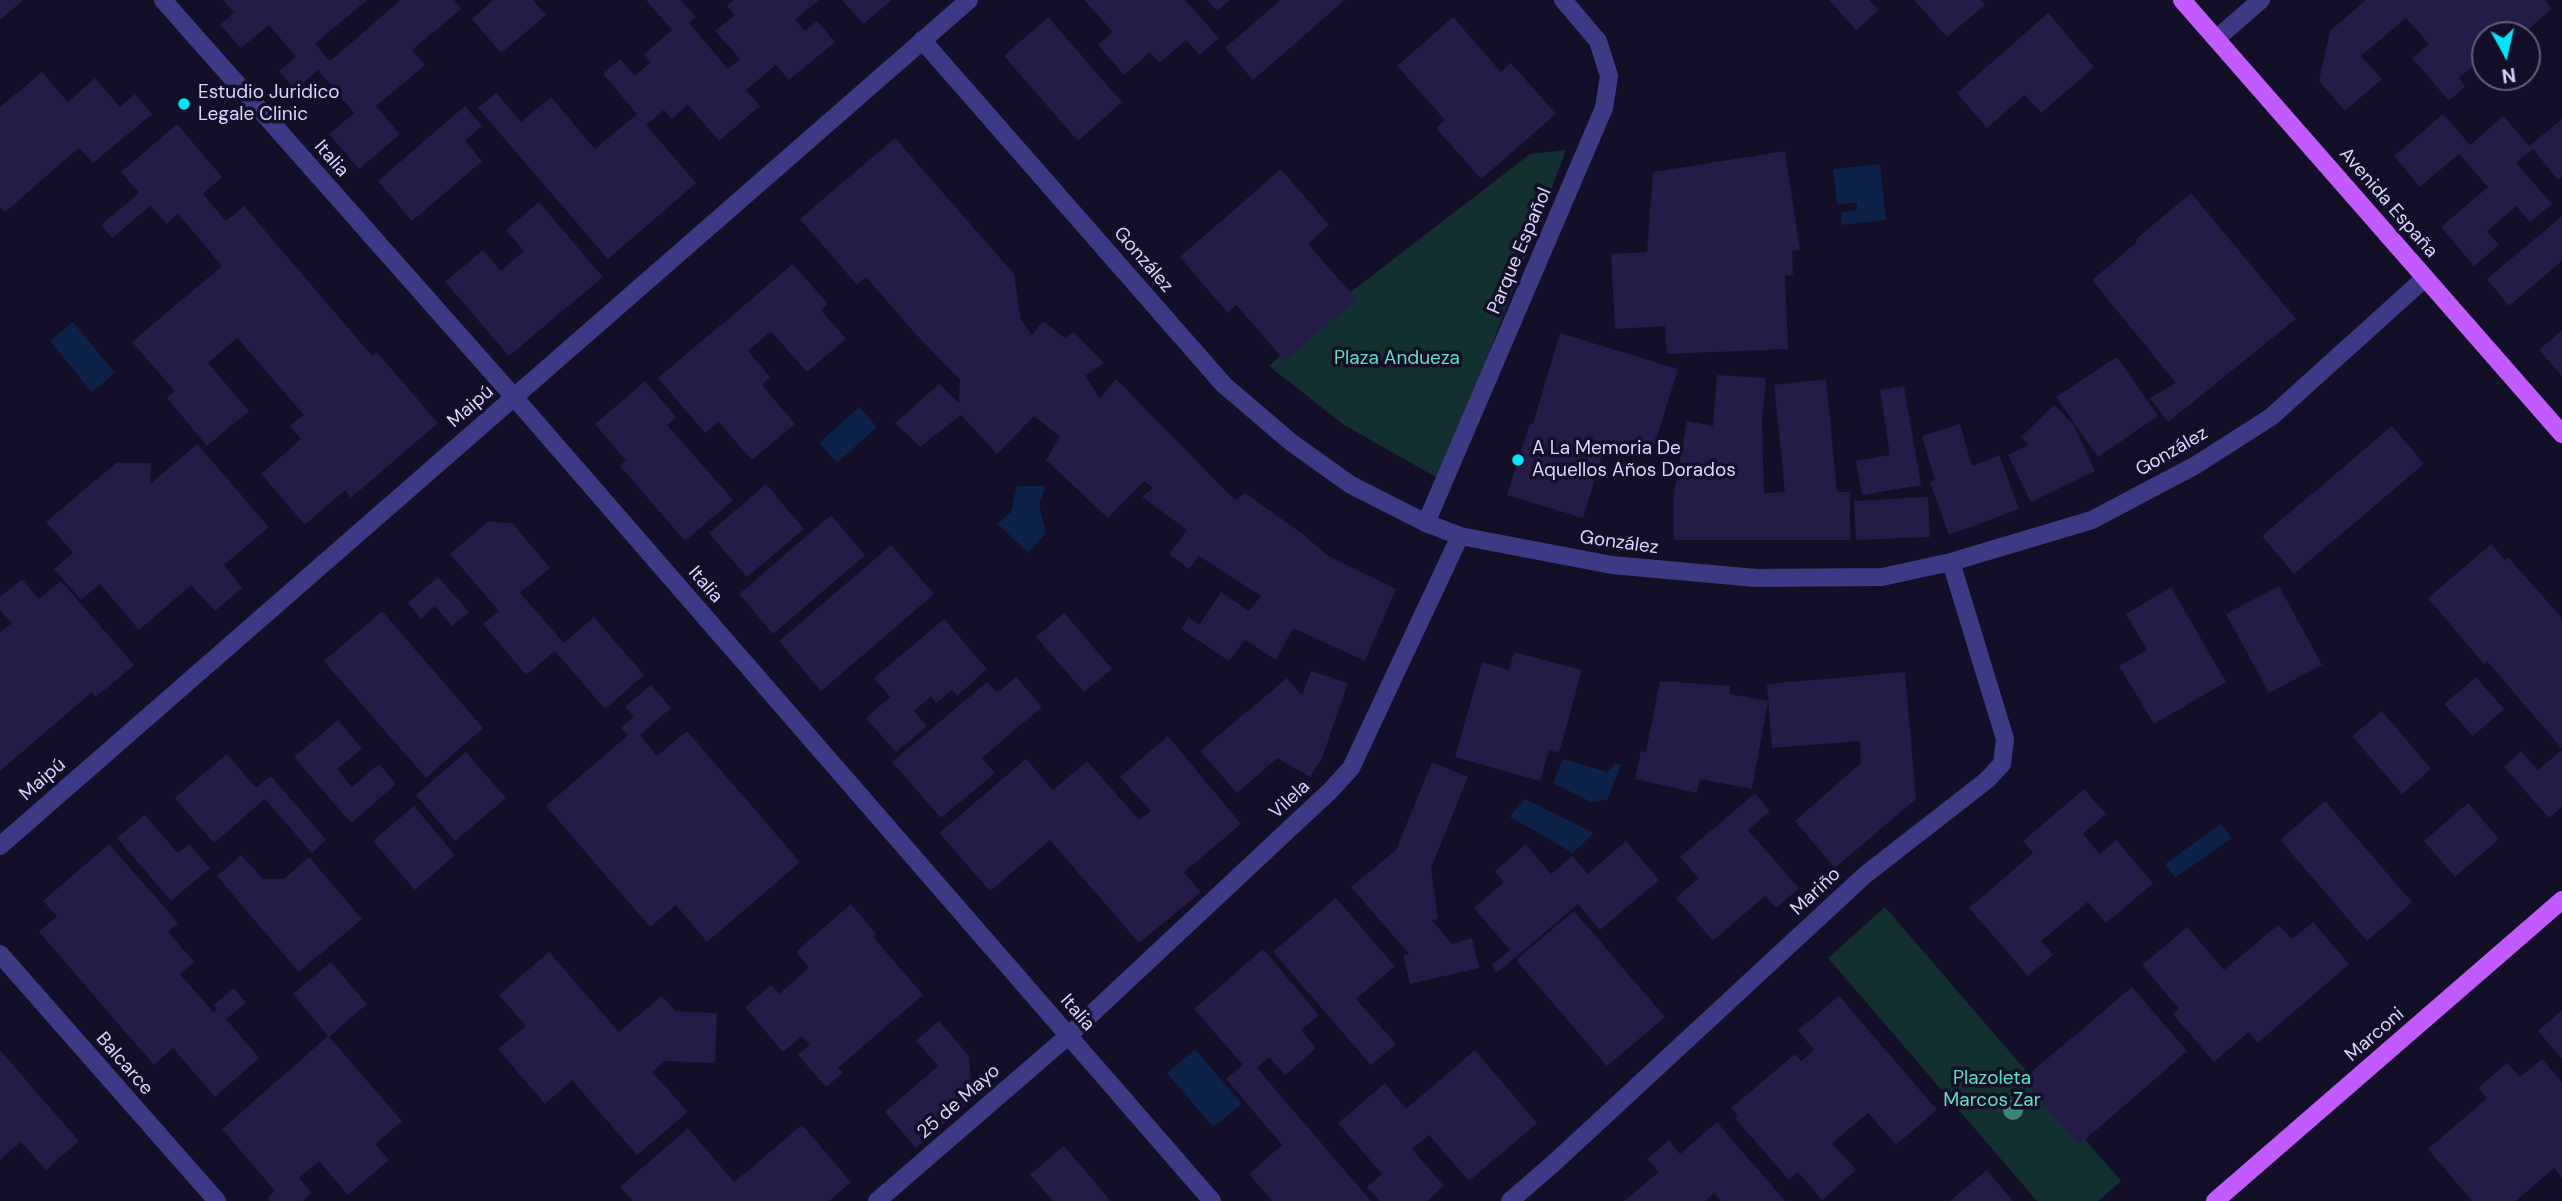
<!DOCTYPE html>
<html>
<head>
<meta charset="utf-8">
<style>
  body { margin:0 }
  #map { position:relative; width:2562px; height:1201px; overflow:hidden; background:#130f26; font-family:"DM Sans",sans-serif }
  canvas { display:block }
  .north { position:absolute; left:2471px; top:21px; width:70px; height:70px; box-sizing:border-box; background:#130f26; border:2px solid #625e7d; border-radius:50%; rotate:172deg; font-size:19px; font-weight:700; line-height:28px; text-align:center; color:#d9d4ff }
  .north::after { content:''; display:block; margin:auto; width:24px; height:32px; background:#00e5ff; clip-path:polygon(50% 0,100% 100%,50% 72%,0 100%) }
</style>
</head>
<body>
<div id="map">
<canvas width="2562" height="1201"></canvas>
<div class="north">N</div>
</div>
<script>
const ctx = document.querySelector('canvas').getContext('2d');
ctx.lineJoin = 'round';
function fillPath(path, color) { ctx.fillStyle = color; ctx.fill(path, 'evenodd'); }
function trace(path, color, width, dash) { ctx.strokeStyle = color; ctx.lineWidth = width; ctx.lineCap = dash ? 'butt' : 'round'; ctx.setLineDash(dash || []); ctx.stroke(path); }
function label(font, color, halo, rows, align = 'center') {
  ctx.font = font + ' "DM Sans",sans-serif'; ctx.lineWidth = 7; ctx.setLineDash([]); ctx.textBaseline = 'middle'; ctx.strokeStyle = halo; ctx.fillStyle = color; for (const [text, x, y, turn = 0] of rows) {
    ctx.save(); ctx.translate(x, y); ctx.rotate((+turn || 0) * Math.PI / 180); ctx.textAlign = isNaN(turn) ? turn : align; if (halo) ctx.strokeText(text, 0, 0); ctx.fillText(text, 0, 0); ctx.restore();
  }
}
const green = new Path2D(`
  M 1566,150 L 1441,480 L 1344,425 L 1269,366 L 1335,304 L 1530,154 Z
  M 1885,907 L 2121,1181 L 2098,1201 L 2037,1201 L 1828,958 Z`);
const water = new Path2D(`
  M 1880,164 L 1886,220 L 1842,225 L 1841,212 L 1857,210 L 1857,203 L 1837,204 L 1833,169 Z
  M 73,322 L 115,373 L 92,392 L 50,341 Z
  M 859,407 L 877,427 L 837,463 L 819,443 Z
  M 1017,486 L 1046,486 L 1039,504 L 1046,533 L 1028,553 L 997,523 L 1011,512 Z
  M 1563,759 L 1607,772 L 1616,763 L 1621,765 L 1607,800 L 1591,802 L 1553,783 Z
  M 1525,799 L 1594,833 L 1573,853 L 1510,817 Z
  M 2221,824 L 2232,838 L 2175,878 L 2165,864 Z
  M 1195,1049 L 1242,1104 L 1213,1127 L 1167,1073 Z`);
const building = new Path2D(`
  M 0,0 L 23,0 L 0,20 Z
  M 223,0 L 367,0 L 315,44 L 330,61 L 401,0 L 454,0 L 461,9 L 412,50 L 425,65 L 376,106 L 400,134 L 359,169 L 329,134 L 354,113 L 318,70 L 295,90 L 279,71 L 296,57 L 269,25 L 241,48 L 220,25 L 234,13 Z
  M 493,0 L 533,0 L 546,15 L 501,53 L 472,19 Z
  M 646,0 L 681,0 L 696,17 L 689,23 L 728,69 L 740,59 L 715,31 L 735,15 L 727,6 L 734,0 L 819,0 L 795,20 L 805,31 L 817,21 L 835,42 L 789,80 L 776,65 L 746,90 L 760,106 L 719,141 L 688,105 L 672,119 L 664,110 L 646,125 L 696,183 L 608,259 L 478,108 L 496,93 L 521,122 L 551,97 L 595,149 L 637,114 L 603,74 L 620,59 L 635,76 L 651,62 L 644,54 L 672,30 Z
  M 842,0 L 892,0 L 863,24 Z
  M 1084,0 L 1185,0 L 1219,38 L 1200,55 L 1186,40 L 1159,63 L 1150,52 L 1124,75 L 1098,45 L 1113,32 Z
  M 1207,0 L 1230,0 L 1217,11 Z
  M 1281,0 L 1345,0 L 1253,80 L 1225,48 Z
  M 1829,0 L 1869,0 L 1879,10 L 1856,30 Z
  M 1914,0 L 1981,0 L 1985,5 L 1947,37 Z
  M 2366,0 L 2545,0 L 2552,9 L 2521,35 L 2485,35 L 2485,64 L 2481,59 L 2459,78 L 2465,87 L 2449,101 L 2412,58 L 2429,44 L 2406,18 L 2361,56 L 2382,79 L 2345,111 L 2319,81 L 2330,31 Z
  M 2048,13 L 2094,67 L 2041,113 L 2025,95 L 1987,128 L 1957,93 Z
  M 1048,17 L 1122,102 L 1078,141 L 1004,56 Z
  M 1453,17 L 1501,72 L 1511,63 L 1556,114 L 1481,179 L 1436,128 L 1445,120 L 1397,66 Z
  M 42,72 L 68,102 L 95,78 L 120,107 L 135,94 L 152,114 L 93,163 L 79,148 L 5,212 L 0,207 L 0,107 Z
  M 465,106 L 482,126 L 465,141 L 482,161 L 412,221 L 378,181 Z
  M 2443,114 L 2470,145 L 2503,116 L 2529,146 L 2562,119 L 2562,177 L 2558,180 L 2533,149 L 2516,163 L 2552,204 L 2530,222 L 2516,206 L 2487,231 L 2499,245 L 2474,266 L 2441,227 L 2488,187 L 2459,154 L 2420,187 L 2394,156 Z
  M 177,124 L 222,177 L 203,194 L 226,221 L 244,206 L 372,356 L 377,352 L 438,423 L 351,498 L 345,490 L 305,525 L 261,474 L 301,439 L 290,426 L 304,415 L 237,338 L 208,363 L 249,411 L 207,446 L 167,398 L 175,391 L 132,342 L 222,266 L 178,214 L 167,224 L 150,206 L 112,238 L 101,225 L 139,193 L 121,172 Z
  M 895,138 L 1014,274 L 1021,320 L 1032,335 L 1043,321 L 1065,338 L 1074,332 L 1104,363 L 1085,376 L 1100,398 L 1116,379 L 1235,500 L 1245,493 L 1304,535 L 1328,556 L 1396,589 L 1365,661 L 1293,628 L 1276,660 L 1245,640 L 1229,661 L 1181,629 L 1189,617 L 1199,625 L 1221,592 L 1249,611 L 1261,596 L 1199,556 L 1189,569 L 1169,554 L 1187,530 L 1142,497 L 1153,488 L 1144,481 L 1108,518 L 1046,460 L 1060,436 L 1034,416 L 997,454 L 961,415 L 920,447 L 895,423 L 939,384 L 959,403 L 960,380 L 913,331 L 866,277 L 857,285 L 800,219 Z
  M 1785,151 L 1800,250 L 1792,251 L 1793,275 L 1785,276 L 1788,349 L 1667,354 L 1665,326 L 1615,329 L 1611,254 L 1647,252 L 1653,172 Z
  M 1281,169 L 1329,225 L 1308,244 L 1356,299 L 1285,361 L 1236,305 L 1228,313 L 1180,257 Z
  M 2191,193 L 2296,319 L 2168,422 L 2150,398 L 2176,383 L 2092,280 L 2137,242 L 2135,240 Z
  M 539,202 L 603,277 L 509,356 L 445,282 L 483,250 L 501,271 L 524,251 L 506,230 Z
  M 2562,216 L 2562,261 L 2509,306 L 2487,279 Z
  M 793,264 L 828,304 L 821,310 L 846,339 L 807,372 L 771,331 L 748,351 L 770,377 L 762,385 L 795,424 L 752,460 L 719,422 L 705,433 L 658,378 Z
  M 2562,330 L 2562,376 L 2539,350 Z
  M 1560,333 L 1678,369 L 1651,456 L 1606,443 L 1583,518 L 1507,495 L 1530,423 L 1533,424 Z
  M 2117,357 L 2158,416 L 2098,457 L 2056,397 Z
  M 1717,375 L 1766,378 L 1762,423 L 1764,493 L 1785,492 L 1774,385 L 1826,379 L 1837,492 L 1850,492 L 1850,540 L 1674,540 L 1674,493 L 1687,421 L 1713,426 Z
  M 645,381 L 676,417 L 667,425 L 733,500 L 685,541 L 620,466 L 626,461 L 595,424 Z
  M 1904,386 L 1921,485 L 1862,495 L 1856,461 L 1890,455 L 1880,390 Z
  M 2054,405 L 2073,424 L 2095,471 L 2031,502 L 2008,455 L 2029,445 L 2021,437 Z
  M 1960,424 L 1972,466 L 1999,455 L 2019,509 L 1949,535 L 1930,482 L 1935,479 L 1934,477 L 1922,436 Z
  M 2392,426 L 2424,464 L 2294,574 L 2262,536 Z
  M 197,444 L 269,527 L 224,565 L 242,588 L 215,611 L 191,585 L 139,630 L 100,584 L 81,600 L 54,569 L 73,553 L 46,522 L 116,463 L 151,463 L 150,484 Z
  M 766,484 L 804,529 L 747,577 L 709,533 Z
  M 1928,497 L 1930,537 L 1856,540 L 1854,501 Z
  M 831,515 L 865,555 L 773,634 L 739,594 Z
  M 487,522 L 512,523 L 550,568 L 520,593 L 564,643 L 594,617 L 644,675 L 605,709 L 555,651 L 526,675 L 483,624 L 499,611 L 450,554 Z
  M 2491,544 L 2505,560 L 2508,557 L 2562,618 L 2562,749 L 2487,661 L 2484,664 L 2428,598 Z
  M 891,545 L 934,594 L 821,691 L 779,641 Z
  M 438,577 L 469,612 L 452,626 L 435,606 L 421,619 L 408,603 Z
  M 22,579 L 39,599 L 61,581 L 134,665 L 96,697 L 92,692 L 0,771 L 0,632 L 12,623 L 0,610 L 0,597 Z
  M 2279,586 L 2322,665 L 2269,693 L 2226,614 Z
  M 2171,587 L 2226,682 L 2154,724 L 2119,666 L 2147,650 L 2126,614 Z
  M 382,611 L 483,728 L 426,778 L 324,661 Z
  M 1064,613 L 1112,669 L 1084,692 L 1036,637 Z
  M 944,619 L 987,669 L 957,696 L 952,690 L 936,703 L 931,696 L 914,711 L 927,726 L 896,752 L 866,718 L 890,697 L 874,678 Z
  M 1514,652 L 1582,670 L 1559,753 L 1549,750 L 1540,781 L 1455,757 L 1482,662 L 1509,670 Z
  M 1311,671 L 1348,683 L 1322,758 L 1310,777 L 1277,758 L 1237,793 L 1200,751 L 1287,678 L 1302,695 Z
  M 1905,672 L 1916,799 L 1835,868 L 1795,821 L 1861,763 L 1860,741 L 1772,748 L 1767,684 Z
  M 1016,677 L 1042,707 L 982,758 L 995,773 L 941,818 L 892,762 L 987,682 L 997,693 Z
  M 2476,677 L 2504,709 L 2473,736 L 2444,704 Z
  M 1660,681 L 1730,686 L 1730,694 L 1768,701 L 1752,789 L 1700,779 L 1697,793 L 1635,779 L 1641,751 L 1646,752 Z
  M 651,685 L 671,708 L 640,735 L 657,756 L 687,731 L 800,862 L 707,942 L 676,905 L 650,927 L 546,806 L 628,735 L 621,728 L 634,717 L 625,707 Z
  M 2382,711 L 2431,769 L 2402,794 L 2352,736 Z
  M 338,720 L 362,749 L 337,769 L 352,787 L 379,764 L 396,784 L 351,823 L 294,757 Z
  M 1168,736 L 1241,824 L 1184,872 L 1201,892 L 1139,943 L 1050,840 L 990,891 L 939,833 L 1026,759 L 1053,790 L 1087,761 L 1139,820 L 1151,811 L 1120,777 Z
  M 2562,750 L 2562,807 L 2549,818 L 2504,767 L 2521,751 L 2538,770 Z
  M 466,752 L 506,798 L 455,841 L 416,795 Z
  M 227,754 L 256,788 L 271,776 L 326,840 L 312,853 L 265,799 L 214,843 L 175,798 Z
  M 1432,762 L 1468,777 L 1431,868 L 1438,919 L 1432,920 L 1452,944 L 1472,938 L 1479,968 L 1410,984 L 1403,955 L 1409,954 L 1351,887 L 1396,850 Z
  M 2084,789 L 2106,814 L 2083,834 L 2100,854 L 2116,840 L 2153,883 L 2106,923 L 2088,902 L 2041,941 L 2053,955 L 2028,976 L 1969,908 L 2033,853 L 2023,841 Z
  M 1755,793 L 1770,811 L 1748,830 L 1799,888 L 1776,908 L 1765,896 L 1713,941 L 1676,898 L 1699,878 L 1680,857 Z
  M 2325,801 L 2412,902 L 2367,941 L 2280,840 Z
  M 2468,803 L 2499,839 L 2455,877 L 2424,841 Z
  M 414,806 L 455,855 L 415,890 L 373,841 Z
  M 145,815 L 178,853 L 189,844 L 210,868 L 171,901 L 117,838 Z
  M 1626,841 L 1659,880 L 1600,930 L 1578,904 L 1497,973 L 1492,965 L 1510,950 L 1474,908 L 1504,882 L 1495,871 L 1526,844 L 1551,874 L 1572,856 L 1588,874 Z
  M 109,844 L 178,923 L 168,932 L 194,962 L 180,974 L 214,1013 L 217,1010 L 214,1005 L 234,988 L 246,1003 L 226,1019 L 259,1058 L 215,1097 L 173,1048 L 154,1065 L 39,932 L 57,916 L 43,901 Z
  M 241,855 L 263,879 L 284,879 L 309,857 L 362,919 L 299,972 L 217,876 Z
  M 1336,898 L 1395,966 L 1356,999 L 1396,1044 L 1371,1065 L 1273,952 Z
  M 851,904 L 876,934 L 873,937 L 923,995 L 838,1068 L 843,1073 L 826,1087 L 798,1055 L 810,1045 L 802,1036 L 783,1052 L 745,1007 L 771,985 L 779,994 L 809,968 L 796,952 Z
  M 1574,911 L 1665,1017 L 1607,1066 L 1516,960 Z
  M 2313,922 L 2349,964 L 2258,1043 L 2249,1032 L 2214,1062 L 2173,1014 L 2179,1009 L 2142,965 L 2187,927 L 2224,970 L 2278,925 L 2292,939 Z
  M 1263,949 L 1319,1015 L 1301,1030 L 1316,1048 L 1285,1075 L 1269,1057 L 1257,1068 L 1371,1201 L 1272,1201 L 1249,1174 L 1282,1145 L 1226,1079 L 1243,1065 L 1194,1009 Z
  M 549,952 L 619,1032 L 662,996 L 675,1011 L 717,1013 L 715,1063 L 665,1061 L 652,1072 L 688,1112 L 637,1155 L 572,1080 L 545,1104 L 498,1049 L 526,1026 L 499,995 Z
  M 331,962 L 367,1004 L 329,1037 L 293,994 Z
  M 2132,987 L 2187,1051 L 2079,1145 L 2023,1079 Z
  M 1839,996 L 1937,1110 L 1896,1145 L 1868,1113 L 1832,1143 L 1856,1170 L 1822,1200 L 1798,1172 L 1789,1180 L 1735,1118 L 1738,1116 L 1731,1108 L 1795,1054 L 1801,1061 L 1814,1050 L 1798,1030 Z
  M 2562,1010 L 2562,1059 L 2538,1031 Z
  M 939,1021 L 969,1056 L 972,1100 L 916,1148 L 885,1112 L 938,1066 L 916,1041 Z
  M 328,1036 L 402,1121 L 375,1144 L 389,1160 L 348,1195 L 319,1161 L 299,1178 L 312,1193 L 303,1201 L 270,1201 L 267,1198 L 275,1191 L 222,1129 Z
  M 0,1050 L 79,1141 L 46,1170 L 21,1142 L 0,1160 Z
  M 1475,1050 L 1537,1123 L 1469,1181 L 1429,1135 L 1412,1149 L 1444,1186 L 1427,1201 L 1379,1201 L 1367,1187 L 1382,1174 L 1338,1123 L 1385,1083 L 1406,1109 Z
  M 2542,1059 L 2562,1082 L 2562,1178 L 2554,1168 L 2516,1201 L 2472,1201 L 2428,1149 L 2487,1098 L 2478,1088 L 2507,1063 L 2520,1077 Z
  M 1717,1122 L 1785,1201 L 1721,1201 L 1714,1193 L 1705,1201 L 1624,1201 L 1659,1172 L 1647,1159 L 1669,1140 L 1680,1154 Z
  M 802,1125 L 851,1182 L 829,1201 L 633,1201 L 620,1187 L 688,1128 L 734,1182 Z
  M 1064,1146 L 1108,1198 L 1111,1201 L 1053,1201 L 1030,1175 Z
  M 1987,1170 L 2013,1201 L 1950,1201 Z`);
const minor = new Path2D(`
  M 163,0 L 514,397 L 1212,1201
  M 2216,39 L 2261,0
  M 922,40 L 1224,385 L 1292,443 L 1351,485 L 1426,523 L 1460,536 L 1612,565 L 1756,578 L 1882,577 L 1951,562 L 2092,520 L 2196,465 L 2271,417 L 2425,278
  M 1426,523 L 1604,108 L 1609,76 L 1598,41 L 1563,0
  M 0,846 L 969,0
  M 0,954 L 217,1201
  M 877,1201 L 1068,1036 L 1331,790 L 1351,768 L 1460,536
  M 1510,1201 L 1555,1162 L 1865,875 L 1987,780 L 2002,764 L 2005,739 L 1951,562`);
const major = new Path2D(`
  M 2182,0 L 2562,434
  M 2215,1201 L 2562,900`);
const trees = [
  [2013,1110]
];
const markers = [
  [184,104,7,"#00e5ff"],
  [1518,460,7,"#00e5ff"]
];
const poiNames = [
  ["Estudio Juridico",198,93],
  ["Legale Clinic",198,115],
  ["A La Memoria De",1532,449],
  ["Aquellos Años Dorados",1532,471]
];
const streetNames = [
  ["Italia",331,159,49],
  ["Avenida España",2388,203,49],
  ["Parque Español",1520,251,-67],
  ["González",1143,260,49],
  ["Maipú",471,407,-41],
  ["González",2172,452,-30],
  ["González",1619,543,8],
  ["Italia",705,585,49],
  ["Maipú",43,780,-41],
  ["Vilela",1290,800,-43],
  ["Mariño",1816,892,-43],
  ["Italia",1077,1013,49],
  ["Marconi",2375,1035,-41],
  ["Balcarce",124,1064,49],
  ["25 de Mayo",959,1102,-41]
];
const parkNames = [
  ["Plaza Andueza",1397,359],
  ["Plazoleta",1992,1079],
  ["Marcos Zar",1992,1101]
];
fillPath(green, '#12302f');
fillPath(water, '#0c2248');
fillPath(building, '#241b47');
trace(minor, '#3d3a85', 18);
trace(major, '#c25bff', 18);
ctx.fillStyle = '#3d827b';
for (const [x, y] of trees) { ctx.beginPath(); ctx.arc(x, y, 10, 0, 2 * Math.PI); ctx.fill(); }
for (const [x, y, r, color] of markers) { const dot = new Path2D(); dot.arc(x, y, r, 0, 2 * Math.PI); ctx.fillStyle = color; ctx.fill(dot); trace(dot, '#130f26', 2.5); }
label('19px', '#d9d4ff', '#130f26', poiNames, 'left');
label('19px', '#d9d4ff', '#130f26', streetNames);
label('19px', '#5fe0c0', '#130f26', parkNames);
</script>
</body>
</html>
